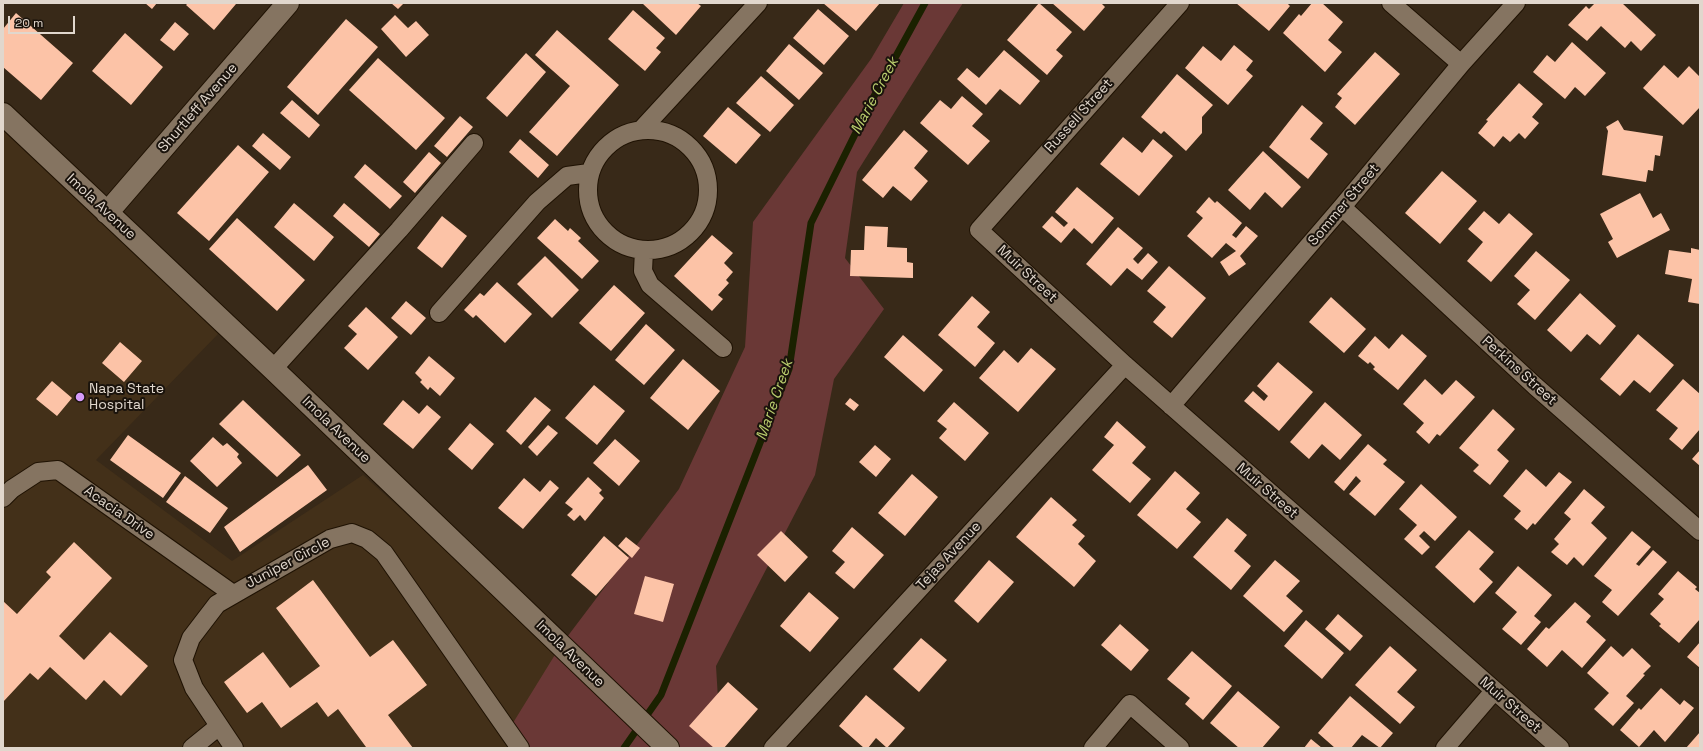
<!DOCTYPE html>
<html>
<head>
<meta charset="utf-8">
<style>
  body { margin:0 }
  #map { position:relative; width:1703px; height:751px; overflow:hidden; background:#382918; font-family:"Space Grotesk",sans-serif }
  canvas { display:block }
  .frame { position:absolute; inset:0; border:4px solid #e1d7cd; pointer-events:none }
  .scale { position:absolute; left:8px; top:16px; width:67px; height:18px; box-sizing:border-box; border:2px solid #e1d7cd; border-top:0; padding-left:5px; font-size:12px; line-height:14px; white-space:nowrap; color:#e1d7cd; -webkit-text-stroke:3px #1a130c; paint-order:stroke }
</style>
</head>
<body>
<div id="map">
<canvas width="1703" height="751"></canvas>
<div class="frame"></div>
<div class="scale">20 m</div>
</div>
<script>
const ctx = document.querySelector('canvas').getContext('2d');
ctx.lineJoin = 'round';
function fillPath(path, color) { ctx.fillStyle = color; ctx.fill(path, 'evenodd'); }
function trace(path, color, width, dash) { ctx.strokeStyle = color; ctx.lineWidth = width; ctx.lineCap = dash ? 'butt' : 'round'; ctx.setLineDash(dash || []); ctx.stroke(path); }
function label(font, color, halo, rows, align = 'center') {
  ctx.font = font + ' "Space Grotesk",sans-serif'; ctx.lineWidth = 4; ctx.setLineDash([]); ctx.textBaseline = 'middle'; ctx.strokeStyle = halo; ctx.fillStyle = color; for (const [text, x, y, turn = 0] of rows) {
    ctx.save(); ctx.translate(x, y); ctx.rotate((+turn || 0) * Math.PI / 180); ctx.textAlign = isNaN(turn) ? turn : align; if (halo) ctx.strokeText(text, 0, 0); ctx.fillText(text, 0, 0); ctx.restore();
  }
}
const built = new Path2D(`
  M 3,114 L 107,213 L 218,334 L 96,460 L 232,561 L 363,475 L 668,748 L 3,748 Z`);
const green = new Path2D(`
  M 904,3 L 963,3 L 857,172 L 845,258 L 884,309 L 834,379 L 815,475 L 716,666 L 721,748 L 520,748 L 508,731 L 561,645 L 679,489 L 745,347 L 753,222 L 871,59 Z`);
const stream = new Path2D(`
  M 624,748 L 661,695 L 789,369 L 811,223 L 872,100 L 925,3`);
const building = new Path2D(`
  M 145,3 L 157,3 L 152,9 Z
  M 188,3 L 235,3 L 236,4 L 214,30 L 186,5 Z
  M 391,3 L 404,3 L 398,9 Z
  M 642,3 L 697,3 L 701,6 L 676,35 Z
  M 823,3 L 880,3 L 856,31 Z
  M 1039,3 L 1072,32 L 1056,50 L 1063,56 L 1047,75 L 1007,40 Z
  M 1052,3 L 1101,3 L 1105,7 L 1084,31 Z
  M 1236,3 L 1287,3 L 1290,6 L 1269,31 Z
  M 1312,3 L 1322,3 L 1343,22 L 1328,40 L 1342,52 L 1325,72 L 1283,33 L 1299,14 L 1301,16 Z
  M 1595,3 L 1622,3 L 1656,35 L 1641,51 L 1631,41 L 1625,48 L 1601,26 L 1587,41 L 1568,25 L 1586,6 L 1589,9 Z
  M 818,9 L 849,36 L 824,65 L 793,38 Z
  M 633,10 L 665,38 L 656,48 L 661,52 L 645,71 L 608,39 Z
  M 16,13 L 73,63 L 41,100 L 3,67 L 3,29 Z
  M 395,15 L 408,28 L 416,21 L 429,35 L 406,57 L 381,29 Z
  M 346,19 L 378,47 L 318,115 L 287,87 Z
  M 175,22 L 189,34 L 174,51 L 160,40 Z
  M 557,30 L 619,85 L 557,156 L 529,132 L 570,86 L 535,55 Z
  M 125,33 L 163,67 L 131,105 L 92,71 Z
  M 1572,42 L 1606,73 L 1585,96 L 1575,87 L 1565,99 L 1533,72 L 1547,55 L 1555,62 Z
  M 789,44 L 823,73 L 799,100 L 766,71 Z
  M 1234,45 L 1253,61 L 1246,70 L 1253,76 L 1228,105 L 1185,68 L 1203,46 L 1221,61 Z
  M 1004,50 L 1040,81 L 1020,105 L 1000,89 L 986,105 L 957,79 L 967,68 L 979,78 Z
  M 1375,52 L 1400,74 L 1355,125 L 1335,107 L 1342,98 L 1337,94 Z
  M 526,53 L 546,72 L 507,117 L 486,98 Z
  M 378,58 L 445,118 L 416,150 L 349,90 Z
  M 1664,65 L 1678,78 L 1689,66 L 1700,77 L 1700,107 L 1683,125 L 1643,88 Z
  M 1177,74 L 1213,105 L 1202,117 L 1202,133 L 1186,151 L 1164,131 L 1161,134 L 1141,117 Z
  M 761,76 L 794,105 L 770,132 L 736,103 Z
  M 1519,83 L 1543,104 L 1532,117 L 1539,123 L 1525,139 L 1519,133 L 1510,142 L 1503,136 L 1494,147 L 1478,133 L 1488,121 L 1486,120 Z
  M 962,96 L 983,114 L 972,126 L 990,141 L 968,165 L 920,123 L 940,100 L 951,109 Z
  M 292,100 L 320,125 L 309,138 L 280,113 Z
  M 1302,105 L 1323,123 L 1310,139 L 1328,154 L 1308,179 L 1269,147 Z
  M 728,107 L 761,135 L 736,164 L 703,136 Z
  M 460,116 L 473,127 L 447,157 L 434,146 Z
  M 1618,120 L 1624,130 L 1663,136 L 1660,156 L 1655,155 L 1653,171 L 1648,170 L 1646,182 L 1602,175 L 1608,131 L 1606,127 Z
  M 904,130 L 928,151 L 914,168 L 928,181 L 911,201 L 893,186 L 883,198 L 862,180 Z
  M 263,133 L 291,157 L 280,170 L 252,146 Z
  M 1123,137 L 1142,153 L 1153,139 L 1173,156 L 1139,196 L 1100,164 Z
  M 520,139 L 549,165 L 538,178 L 509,152 Z
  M 238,145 L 269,172 L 209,241 L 177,213 Z
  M 1263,151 L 1301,187 L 1282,208 L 1265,192 L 1250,210 L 1228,190 Z
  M 429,152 L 441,163 L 415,193 L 403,182 Z
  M 365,164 L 402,196 L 390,209 L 354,177 Z
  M 1442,171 L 1477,201 L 1440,244 L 1405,213 Z
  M 1077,187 L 1114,218 L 1092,244 L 1074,228 L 1061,243 L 1042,227 L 1052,216 L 1064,227 L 1068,223 L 1055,212 Z
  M 1640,193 L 1653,218 L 1661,213 L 1670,230 L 1617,258 L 1608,242 L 1613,239 L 1600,214 Z
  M 1209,197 L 1215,203 L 1217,201 L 1242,223 L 1232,235 L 1236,238 L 1246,226 L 1258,236 L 1240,256 L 1246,264 L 1229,276 L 1220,262 L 1236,251 L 1226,243 L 1212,258 L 1187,236 L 1203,218 L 1196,212 Z
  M 294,203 L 334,237 L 314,261 L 274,227 Z
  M 344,203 L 380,234 L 369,247 L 333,216 Z
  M 1484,211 L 1499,224 L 1509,213 L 1533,234 L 1491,282 L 1467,261 L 1483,242 L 1468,229 Z
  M 442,216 L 467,236 L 442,268 L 417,248 Z
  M 237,218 L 305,280 L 277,311 L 209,249 Z
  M 555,219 L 568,231 L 570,228 L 581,238 L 578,241 L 599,261 L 582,279 L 537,238 Z
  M 865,226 L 888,227 L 887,247 L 907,248 L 907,262 L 913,263 L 913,278 L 850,276 L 851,250 L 864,250 Z
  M 1118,227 L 1143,248 L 1133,259 L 1138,264 L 1148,253 L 1158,262 L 1142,280 L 1127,268 L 1111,286 L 1086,264 Z
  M 712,235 L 733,253 L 724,263 L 733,272 L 726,280 L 729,283 L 718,295 L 723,299 L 712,311 L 674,276 Z
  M 1691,248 L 1700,250 L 1700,304 L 1688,302 L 1692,279 L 1665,274 L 1669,250 L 1691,253 Z
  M 1536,251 L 1570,280 L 1535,320 L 1517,304 L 1530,290 L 1514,276 Z
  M 545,256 L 579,290 L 552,318 L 517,284 Z
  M 1169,266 L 1206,298 L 1172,338 L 1153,322 L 1166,307 L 1147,291 Z
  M 497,282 L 532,314 L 505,343 L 476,315 L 473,318 L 464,310 L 480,293 L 484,296 Z
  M 614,285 L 645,313 L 611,351 L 579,323 Z
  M 1580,293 L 1616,326 L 1600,345 L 1587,334 L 1571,352 L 1547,330 Z
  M 972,296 L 990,312 L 977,327 L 995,343 L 975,367 L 938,335 Z
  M 1331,297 L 1366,329 L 1344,353 L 1309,322 Z
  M 406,301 L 426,318 L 411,335 L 391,318 Z
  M 366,307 L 398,337 L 368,370 L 344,348 L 357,334 L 348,326 Z
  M 646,324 L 675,350 L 644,385 L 615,360 Z
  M 1402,334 L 1427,356 L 1398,390 L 1373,369 L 1375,367 L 1370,362 L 1368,364 L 1358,356 L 1375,336 L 1389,349 Z
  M 1638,334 L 1674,365 L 1650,393 L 1634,380 L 1620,396 L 1600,379 Z
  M 903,335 L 943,370 L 924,392 L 884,357 Z
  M 120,342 L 142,361 L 124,382 L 102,363 Z
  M 1031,348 L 1056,369 L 1018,412 L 979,378 L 1004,350 L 1018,363 Z
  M 429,356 L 455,378 L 440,396 L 430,387 L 428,390 L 420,382 L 422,380 L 415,373 Z
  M 683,359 L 720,391 L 688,430 L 650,398 Z
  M 1278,362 L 1313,392 L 1279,431 L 1244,401 L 1253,391 L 1264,401 L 1268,396 L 1257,386 Z
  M 1425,379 L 1442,395 L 1456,380 L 1475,397 L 1440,436 L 1437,434 L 1429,444 L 1416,432 L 1424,423 L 1403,404 Z
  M 1683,379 L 1700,394 L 1700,429 L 1682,450 L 1669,439 L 1678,428 L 1656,410 Z
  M 52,381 L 72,398 L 57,416 L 36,399 Z
  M 594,385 L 625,411 L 597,445 L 565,418 Z
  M 535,397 L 551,410 L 521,445 L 506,431 Z
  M 850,398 L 859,405 L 854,411 L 845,404 Z
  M 243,400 L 301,455 L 277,477 L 219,424 Z
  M 403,400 L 419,414 L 427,405 L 441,417 L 413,449 L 383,424 Z
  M 954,402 L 989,433 L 965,461 L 939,438 L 947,429 L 937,421 Z
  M 1325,402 L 1362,435 L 1340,460 L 1322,444 L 1309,459 L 1290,442 Z
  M 1493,409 L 1515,429 L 1497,450 L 1509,461 L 1490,485 L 1473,471 L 1479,465 L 1459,448 Z
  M 1117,421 L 1146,447 L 1132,463 L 1151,479 L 1130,503 L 1092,470 L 1114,445 L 1104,437 Z
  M 470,423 L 494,444 L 472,470 L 448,449 Z
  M 548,425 L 558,433 L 537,456 L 528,447 Z
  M 128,435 L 181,473 L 163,498 L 110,460 Z
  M 213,437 L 223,446 L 227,443 L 239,454 L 237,457 L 242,463 L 217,487 L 190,461 Z
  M 615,439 L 640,461 L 619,486 L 593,463 Z
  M 1368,444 L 1387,460 L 1383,464 L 1405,482 L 1375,516 L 1349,494 L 1361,481 L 1356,476 L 1344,491 L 1334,482 Z
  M 875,445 L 891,459 L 876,477 L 859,462 Z
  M 1700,450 L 1700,466 L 1692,459 Z
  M 308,465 L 327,490 L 240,552 L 224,527 Z
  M 1526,469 L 1546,487 L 1559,472 L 1572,482 L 1535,525 L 1533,523 L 1527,530 L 1514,519 L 1521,511 L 1503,496 Z
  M 1175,471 L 1200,493 L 1186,509 L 1201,522 L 1177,549 L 1137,515 Z
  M 912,474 L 938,497 L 905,536 L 878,513 Z
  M 185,476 L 228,508 L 210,533 L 166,502 Z
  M 588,477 L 602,490 L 599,493 L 604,498 L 585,521 L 580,515 L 574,521 L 567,515 L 573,509 L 565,503 Z
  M 524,478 L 540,492 L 550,480 L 559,488 L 523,529 L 498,508 Z
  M 1421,484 L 1457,517 L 1435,541 L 1424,531 L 1419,536 L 1430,547 L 1422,555 L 1404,539 L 1417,525 L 1399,509 Z
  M 1584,489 L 1605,507 L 1591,523 L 1607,538 L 1583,566 L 1574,557 L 1567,565 L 1551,552 L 1559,544 L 1554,539 L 1571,519 L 1564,513 Z
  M 1051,497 L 1077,520 L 1072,525 L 1085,536 L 1078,544 L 1096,561 L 1074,587 L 1016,537 Z
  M 1227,518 L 1247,535 L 1234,551 L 1251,566 L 1231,590 L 1193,557 Z
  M 852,527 L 884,555 L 854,589 L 835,573 L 845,562 L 832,551 Z
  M 1469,530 L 1494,552 L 1479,569 L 1493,582 L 1474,603 L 1435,567 Z
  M 781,531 L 808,557 L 785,582 L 757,555 Z
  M 1632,531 L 1651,547 L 1636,564 L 1639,566 L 1653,550 L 1667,562 L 1618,616 L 1602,602 L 1612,590 L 1594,576 Z
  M 604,536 L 629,558 L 596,596 L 571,575 Z
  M 626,537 L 640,548 L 632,558 L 618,546 Z
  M 74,542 L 112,578 L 59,636 L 84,660 L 110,632 L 148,666 L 121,696 L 104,680 L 86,700 L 50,667 L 38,680 L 30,673 L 3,702 L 3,601 L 17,614 L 51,577 L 46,572 Z
  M 989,560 L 1014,582 L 978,623 L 954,601 Z
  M 1275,560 L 1300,581 L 1286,596 L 1303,611 L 1284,632 L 1243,596 Z
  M 1518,566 L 1552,595 L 1534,616 L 1541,622 L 1521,645 L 1502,629 L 1517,612 L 1495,593 Z
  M 1678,571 L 1697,587 L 1695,589 L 1700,593 L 1700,619 L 1679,643 L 1659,626 L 1661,624 L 1650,614 L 1664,599 L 1658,594 Z
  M 645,576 L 674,584 L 663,622 L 634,614 Z
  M 313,580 L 370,657 L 393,640 L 427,685 L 388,715 L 413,748 L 365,748 L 366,747 L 338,709 L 328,717 L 317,702 L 281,728 L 262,702 L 247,713 L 224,682 L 263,652 L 290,688 L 320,666 L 276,608 Z
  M 809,592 L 839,618 L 810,652 L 780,626 Z
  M 1575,602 L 1591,616 L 1586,622 L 1606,640 L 1582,668 L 1562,650 L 1547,667 L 1527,649 L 1546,627 L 1549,629 Z
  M 1338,614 L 1363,636 L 1350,651 L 1325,629 Z
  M 1306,620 L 1344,653 L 1322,679 L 1284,646 Z
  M 1120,624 L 1149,650 L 1131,671 L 1101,645 Z
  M 921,638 L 947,660 L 919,692 L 893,669 Z
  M 1700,642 L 1700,668 L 1687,657 Z
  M 1390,646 L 1417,670 L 1397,692 L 1415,707 L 1400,724 L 1355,685 Z
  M 1611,646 L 1623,657 L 1632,648 L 1651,666 L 1643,674 L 1645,675 L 1626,696 L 1634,703 L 1613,726 L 1594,709 L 1609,693 L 1587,673 Z
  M 1192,651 L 1232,686 L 1203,720 L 1185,704 L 1190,698 L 1167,679 Z
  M 728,682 L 758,709 L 724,748 L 714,748 L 689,726 Z
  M 1661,688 L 1680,705 L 1684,700 L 1694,708 L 1665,742 L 1654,730 L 1639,747 L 1620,730 L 1639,708 L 1641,710 Z
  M 1238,691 L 1280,727 L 1262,748 L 1239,748 L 1210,723 Z
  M 866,695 L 905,728 L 887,748 L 876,738 L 868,748 L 864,748 L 839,726 Z
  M 1350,696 L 1393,733 L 1380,748 L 1362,735 L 1351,748 L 1335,748 L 1318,733 Z
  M 1700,732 L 1700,748 L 1686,748 Z
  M 1311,739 L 1322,748 L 1304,748 Z`);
const minor = new Path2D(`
  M 1180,3 L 979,230 L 1125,365 L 1560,748
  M 1391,3 L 1461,64
  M 641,130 L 758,3
  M588 190a60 60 0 1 1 120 0a60 60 0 1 1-120 0Z
  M 1342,207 L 1535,386 L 1700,531
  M 644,250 L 643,271 L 650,285 L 723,348
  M 439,313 L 537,202 L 567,176 L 589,173
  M 273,369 L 399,230 L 474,143
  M 1171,406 L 1342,207 L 1461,64 L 1516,3
  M 3,498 L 12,489 L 38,472 L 58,470 L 233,594
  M 192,748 L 219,726
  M 234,748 L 194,688 L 183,660 L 191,638 L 217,604 L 330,539 L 352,533 L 367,539 L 384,553 L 520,748
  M 773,748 L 1125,365
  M 1093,748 L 1130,704 L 1180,748
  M 1445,748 L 1494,691`);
const tertiary = new Path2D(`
  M 3,114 L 273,369 L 668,748
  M 107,213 L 288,3`);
const markers = [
  [80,397,5,"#d69bfa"]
];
const streetNames = [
  ["Shurtleff Avenue",198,108,-49],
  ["Russell Street",1079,116,-48],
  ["Sommer Street",1344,205,-50],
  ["Imola Avenue",101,207,43],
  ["Muir Street",1027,274,43],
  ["Perkins Street",1519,371,42],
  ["Imola Avenue",336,430,44],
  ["Muir Street",1267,491,41],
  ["Acacia Drive",119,513,35],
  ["Tejas Avenue",949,556,-47],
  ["Juniper Circle",288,563,-28],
  ["Imola Avenue",570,654,44],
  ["Muir Street",1510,705,41]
];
const poiNames = [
  ["Napa State",89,389],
  ["Hospital",89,405]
];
const waterNames = [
  ["Marie Creek",875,96,-62],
  ["Marie Creek",775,400,-71]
];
fillPath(built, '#433019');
fillPath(green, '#6a3836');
trace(stream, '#1b2100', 7);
fillPath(building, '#fcc3a7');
trace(minor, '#1f1203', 20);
trace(tertiary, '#1f1203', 24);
trace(minor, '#857461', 18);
trace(tertiary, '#857461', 22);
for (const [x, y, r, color] of markers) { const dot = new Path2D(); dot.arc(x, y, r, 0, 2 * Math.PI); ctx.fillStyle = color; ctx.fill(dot); trace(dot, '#1a130c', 1.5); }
label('14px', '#e1d7cd', '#1a130c', streetNames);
label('14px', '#e1d7cd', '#1a130c', poiNames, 'left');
label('italic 15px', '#b9cd6d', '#1a130c', waterNames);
</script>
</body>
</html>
